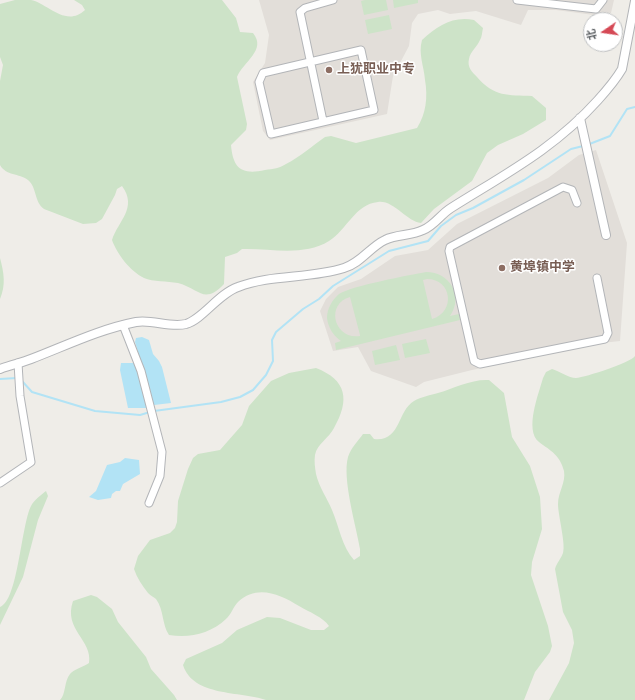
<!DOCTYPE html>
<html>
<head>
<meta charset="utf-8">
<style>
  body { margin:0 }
  #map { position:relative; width:635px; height:700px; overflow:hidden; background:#efede8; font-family:"Varela Round","Noto Sans SC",sans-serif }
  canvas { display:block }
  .north { position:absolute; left:583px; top:12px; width:40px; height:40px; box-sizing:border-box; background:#fff; border:1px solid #bfc1c2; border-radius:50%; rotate:257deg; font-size:11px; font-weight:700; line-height:16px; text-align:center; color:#5f6366 }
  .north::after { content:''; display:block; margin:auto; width:14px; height:18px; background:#d54955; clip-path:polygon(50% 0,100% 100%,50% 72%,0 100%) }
</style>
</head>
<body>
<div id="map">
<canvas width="635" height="700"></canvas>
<div class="north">北</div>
</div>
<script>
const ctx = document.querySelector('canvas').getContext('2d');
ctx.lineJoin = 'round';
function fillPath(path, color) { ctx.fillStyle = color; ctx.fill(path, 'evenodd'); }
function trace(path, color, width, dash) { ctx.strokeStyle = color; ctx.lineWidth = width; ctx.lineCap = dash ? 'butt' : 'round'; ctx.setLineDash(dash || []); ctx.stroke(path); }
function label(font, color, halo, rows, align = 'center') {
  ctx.font = font + ' "Varela Round","Noto Sans SC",sans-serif'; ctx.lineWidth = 3; ctx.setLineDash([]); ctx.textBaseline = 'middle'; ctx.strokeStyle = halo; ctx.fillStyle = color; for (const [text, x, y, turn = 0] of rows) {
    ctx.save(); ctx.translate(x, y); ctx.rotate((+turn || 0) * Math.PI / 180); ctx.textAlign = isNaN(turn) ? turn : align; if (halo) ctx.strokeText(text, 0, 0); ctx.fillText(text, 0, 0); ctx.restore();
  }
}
const education = new Path2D(`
  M 259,0 L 614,0 L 611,13 L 594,15 L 556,10 L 528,10 L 521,25 L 476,11 L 450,14 L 438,10 L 418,14 L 412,23 L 409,46 L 393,76 L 387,114 L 270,140 L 263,131 L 253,82 L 265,63 L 269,35 Z
  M 596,150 L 627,243 L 620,341 L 593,344 L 472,370 L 424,382 L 416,387 L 371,371 L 358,347 L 333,351 L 320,311 L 326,299 L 338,287 L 361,279 L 395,256 L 428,250 L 457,224 L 548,178 L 579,155 Z`);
const green = new Path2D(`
  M 15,0 C 20,0 26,0 31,0 C 47,3 66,28 85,10 L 82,5 L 74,0 L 222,0 L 236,18 L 240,32 L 253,33 C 267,50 243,62 237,77 L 247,124 L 246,130 L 231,145 C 233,169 242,175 265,170 C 273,169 280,168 286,164 C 300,157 312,146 325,137 L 331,136 L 356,143 L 417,128 C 426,114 428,97 425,80 C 424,66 418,54 422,40 C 438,26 452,16 474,20 L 483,28 C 482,32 482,37 480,40 C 477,47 470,52 469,59 C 467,67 472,72 477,77 C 494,97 508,95 532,96 L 546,108 L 546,120 L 523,134 L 498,145 L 487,153 L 472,181 L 434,209 L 421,223 C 407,222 394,200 378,202 C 355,204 347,230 329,241 C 303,257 270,248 242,249 L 237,253 L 225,257 L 224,284 C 204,305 200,289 178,283 C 167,281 153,282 144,278 C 130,271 117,254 112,240 C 118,221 138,208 122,186 L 117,189 L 115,195 L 102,219 L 96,223 L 83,224 L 44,209 C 34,202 37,187 28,180 C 19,173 6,176 0,165 L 0,81 L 3,65 L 0,57 L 0,4 Z
  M 365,0 L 386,0 L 388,10 L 364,15 L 361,1 Z
  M 393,0 L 418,0 L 418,3 L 394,8 Z
  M 389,15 L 392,29 L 368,34 L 365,20 Z
  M 0,258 C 4,273 6,285 0,299 Z
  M 426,272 C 450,272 464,296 450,316 L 459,314 L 460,320 L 336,350 L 335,343 L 341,341 C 334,336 328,328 327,318 C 327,309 332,300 339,294 C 351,286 410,275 426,272 ZM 427,279 C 452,279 456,312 432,319 L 423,280 ZM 350,297 L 360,335 L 360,336 C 334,340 325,304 350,297 Z
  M 426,339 L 430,353 L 405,358 L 402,344 Z
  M 396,345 L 400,360 L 375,365 L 372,351 Z
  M 635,356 L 635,700 L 549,700 L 569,663 L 574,643 L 572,630 L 563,612 L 555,569 C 557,562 561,559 563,553 C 566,544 558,515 558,504 C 558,492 566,483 564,471 C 560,455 551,451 539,442 C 524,430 539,393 543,378 L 546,372 L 552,369 C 559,371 569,378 576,378 C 586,377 630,363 635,356 Z
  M 316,368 C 347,380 350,400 334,428 C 329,438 317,444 315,455 C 314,461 315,468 316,474 C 319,487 327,498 332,510 C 339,526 342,547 354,560 L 360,556 L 360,549 C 356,525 342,479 348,457 C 351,448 358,441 363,434 L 370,434 L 374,439 C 401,442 397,411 414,401 C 421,397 431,395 438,393 C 455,388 471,379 489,380 L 504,393 L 512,437 L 530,466 L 540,497 L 542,529 L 532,562 L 531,575 L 548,626 L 552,646 L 550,652 L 535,672 L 524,700 L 266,700 C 241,691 193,697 183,665 L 186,659 L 222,643 L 237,630 L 267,617 L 280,618 L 311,630 L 324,630 L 329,626 C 323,617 309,612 299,606 C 280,594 257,584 238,602 C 233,607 231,615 226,619 C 210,634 190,638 169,635 C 162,625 164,610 156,599 C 154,597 151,596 148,593 C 142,585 137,578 134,569 L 138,556 L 150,540 L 170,533 L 175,528 L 177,522 L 178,501 L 188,469 L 193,458 L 198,454 L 220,450 L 242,425 L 249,406 L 271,381 L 289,373 Z
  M 46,491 L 48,496 L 38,520 L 23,577 L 0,625 L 0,607 C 18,601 21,526 31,506 C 34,500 41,495 46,491 Z
  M 91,595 L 97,597 L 112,609 L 118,622 L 146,657 L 151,669 L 174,695 L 177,700 L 60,700 C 66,694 64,681 70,674 C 74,669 83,667 89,663 C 93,640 63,630 73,601 Z`);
const water = new Path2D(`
  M 142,337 L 149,340 L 153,354 L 159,361 L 162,367 L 171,403 L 154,405 L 135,342 L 136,338 Z
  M 121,363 L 135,363 L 147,408 L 128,408 L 120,370 Z
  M 125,458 L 139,460 L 140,474 L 123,484 L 120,491 L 116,491 L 112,494 L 111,498 L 98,500 L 89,497 L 96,491 L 107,465 L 120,462 Z`);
const stream = new Path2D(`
  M 587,145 L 610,136 L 627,109 L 635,107
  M 0,379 L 17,378
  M 22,381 L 32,392 L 95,411 L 140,415 L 150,412
  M 154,411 L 221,402 L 240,397 L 253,390 L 266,375 L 273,361 L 272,340 L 276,332 L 303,309 L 319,299 L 333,286 L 389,251 L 428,241 L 441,226 L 456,215 L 473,208 L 524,180 L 571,149 L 583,146`);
const minor = new Path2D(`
  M 517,0 L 596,9 L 603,0
  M 361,50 L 374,110 L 271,134 L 259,82 L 263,73 Z
  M 323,121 L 300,12 L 305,8 L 333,0
  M 577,203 L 572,190 L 563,187 L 450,247 L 449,251 L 474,361 L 480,364 L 605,339 L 608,333 L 597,278
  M 123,325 L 141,371 L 162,452 L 160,476 L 149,503
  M 0,483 L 31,462 L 20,396 L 18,363`);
const tertiary = new Path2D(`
  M 580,118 L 606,235
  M 0,369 C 10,365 21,363 31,359 C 65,346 100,329 136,322 C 152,319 170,328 186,324 C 203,319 218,294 238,287 C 271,274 310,279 344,268 C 361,263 370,247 385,240 C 397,234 411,236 423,230 C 434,226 441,214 451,208 C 505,174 554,149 598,100 C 607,90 615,81 622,69 L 635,1`);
const markers = [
  [329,70,4,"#8d6e63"],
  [502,268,4,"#8d6e63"]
];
const educationNames = [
  ["上犹职业中专",337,70],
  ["黄埠镇中学",510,268]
];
fillPath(education, '#e2ded9');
fillPath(green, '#cde3c8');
fillPath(water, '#b2e3f5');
trace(stream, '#b2e3f5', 2);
trace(minor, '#b3b5b8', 9);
trace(tertiary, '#b3b5b8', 10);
trace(minor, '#fff', 7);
trace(tertiary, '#fff', 8);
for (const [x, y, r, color] of markers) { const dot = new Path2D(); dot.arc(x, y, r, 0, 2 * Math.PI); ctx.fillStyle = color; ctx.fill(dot); trace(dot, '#fff', 1.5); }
label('bold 13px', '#785e54', '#fff', educationNames, 'left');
</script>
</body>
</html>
